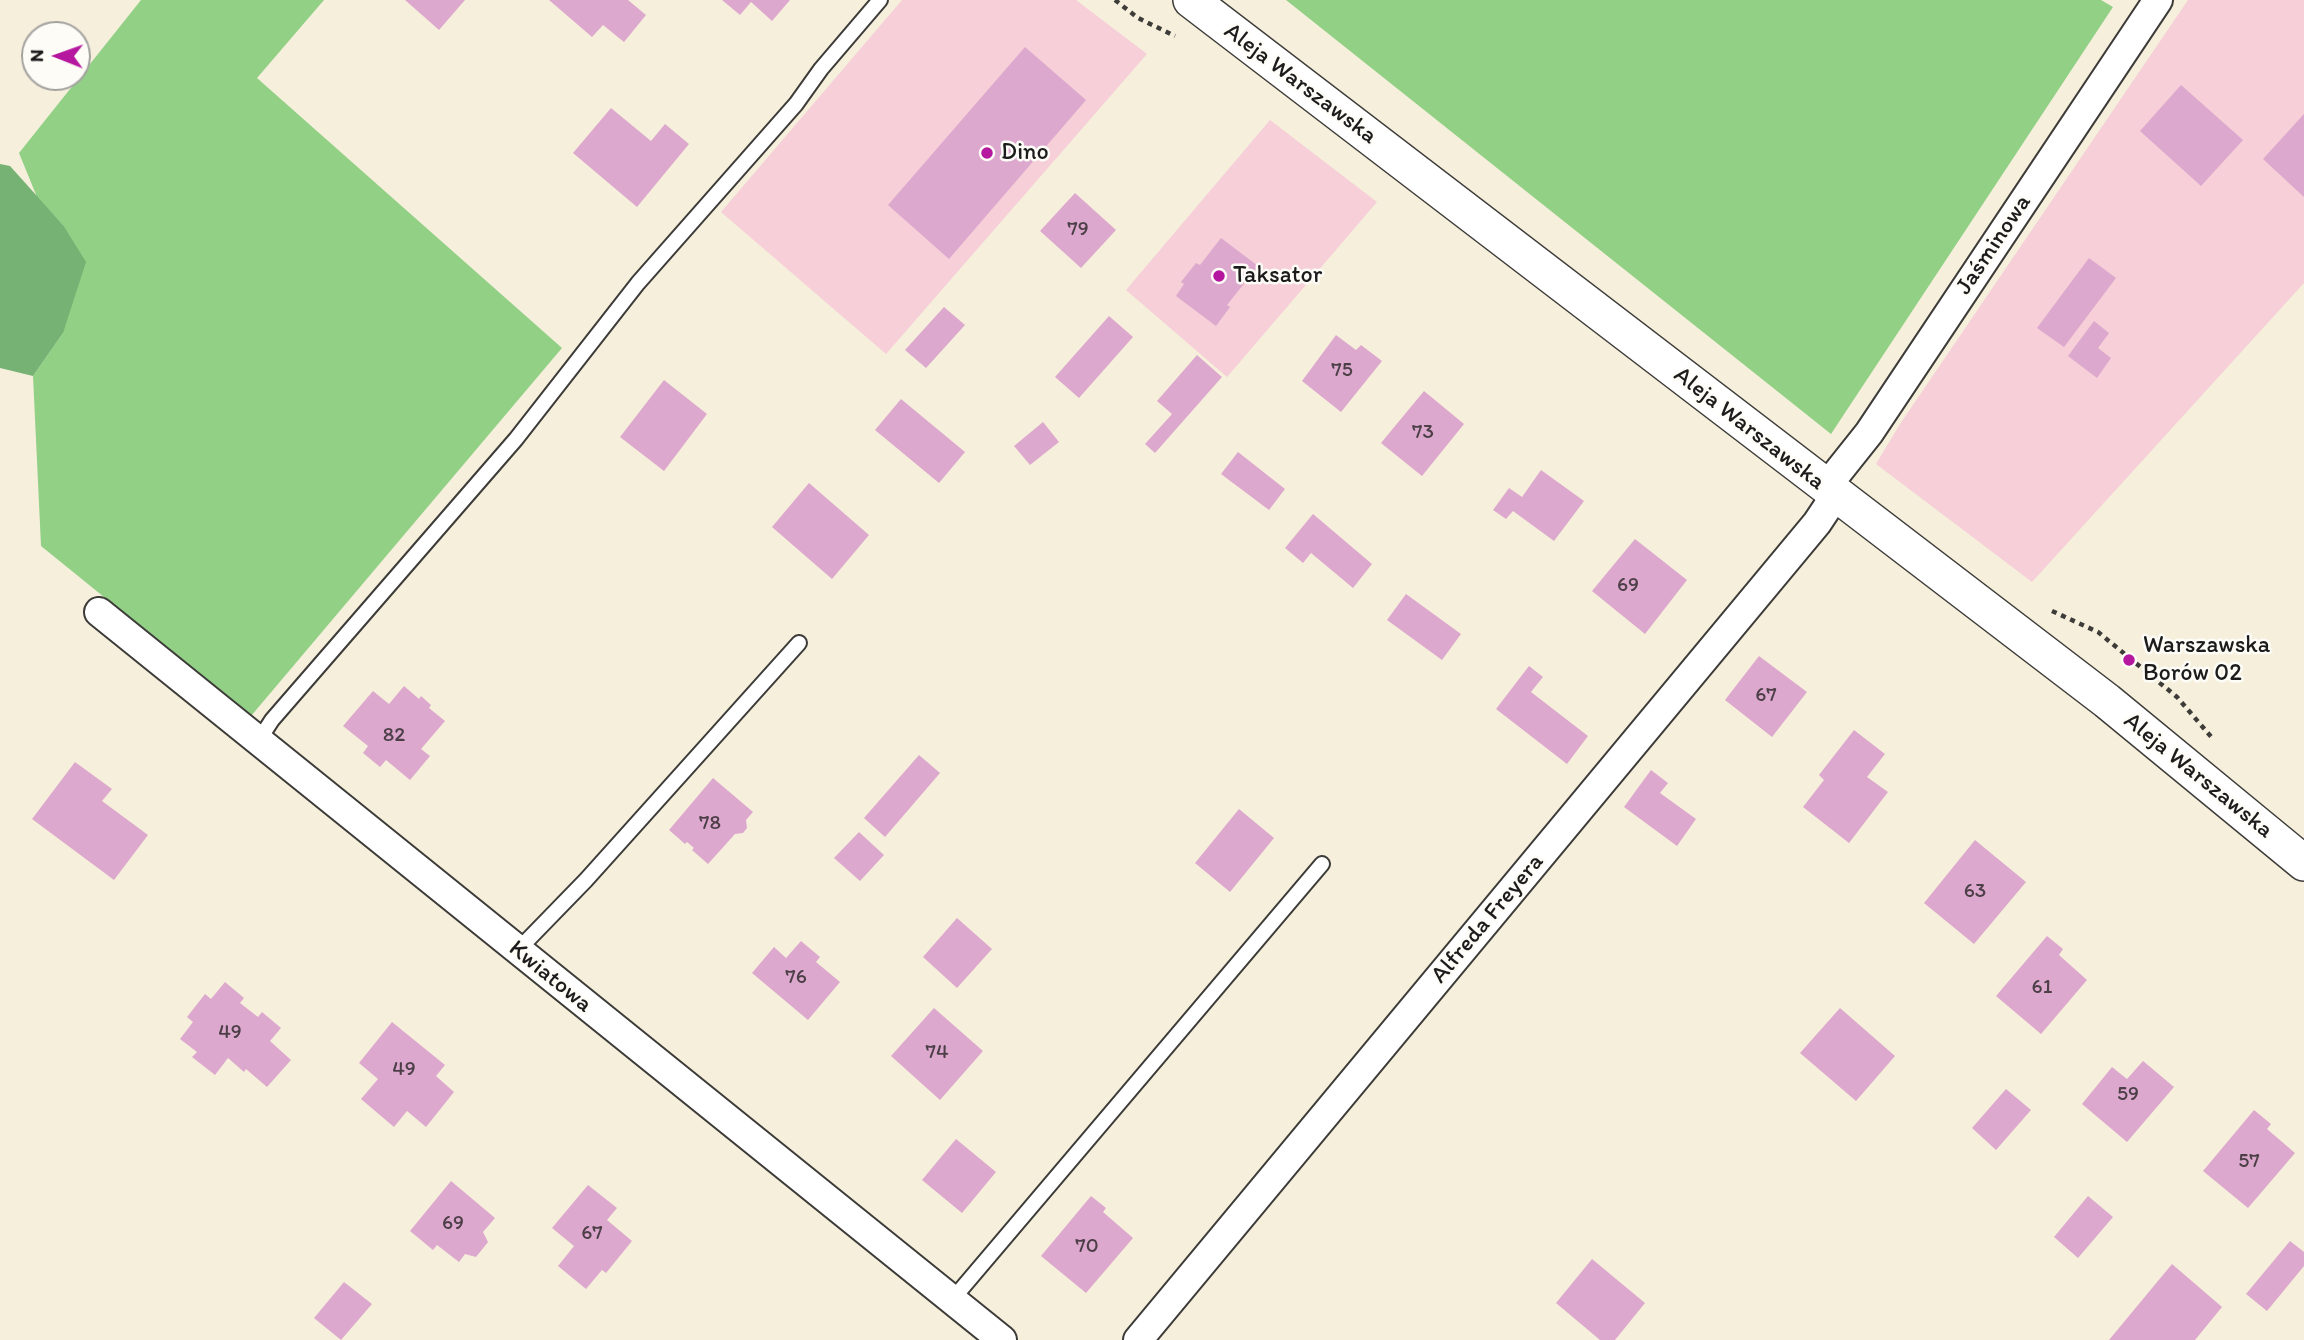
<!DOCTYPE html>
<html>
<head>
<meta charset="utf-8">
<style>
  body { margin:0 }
  #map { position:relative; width:2304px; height:1340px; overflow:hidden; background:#f6efdc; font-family:Itim,sans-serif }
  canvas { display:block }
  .north { position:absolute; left:21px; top:21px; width:70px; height:70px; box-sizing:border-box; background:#fdfcf7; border:2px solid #a3a29f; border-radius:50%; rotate:271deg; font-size:19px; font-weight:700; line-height:28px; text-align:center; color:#1c1c1c }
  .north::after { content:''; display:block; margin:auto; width:24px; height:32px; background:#b5179e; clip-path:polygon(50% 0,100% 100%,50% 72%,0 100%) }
</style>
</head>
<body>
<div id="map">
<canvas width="2304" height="1340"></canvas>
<div class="north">N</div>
</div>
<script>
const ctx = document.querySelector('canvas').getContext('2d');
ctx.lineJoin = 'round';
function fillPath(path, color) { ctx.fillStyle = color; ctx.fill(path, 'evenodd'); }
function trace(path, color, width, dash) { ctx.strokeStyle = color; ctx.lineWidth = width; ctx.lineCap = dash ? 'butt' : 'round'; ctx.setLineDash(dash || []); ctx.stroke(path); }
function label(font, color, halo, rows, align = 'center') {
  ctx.font = font + ' Itim,sans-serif'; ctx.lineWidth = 5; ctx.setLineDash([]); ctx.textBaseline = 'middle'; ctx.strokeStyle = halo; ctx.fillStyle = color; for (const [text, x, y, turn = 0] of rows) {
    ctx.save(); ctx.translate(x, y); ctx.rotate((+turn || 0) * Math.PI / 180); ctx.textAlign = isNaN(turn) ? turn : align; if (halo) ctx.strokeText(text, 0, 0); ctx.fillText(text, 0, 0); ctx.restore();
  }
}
const built = new Path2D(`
  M 902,0 L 1076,0 L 1147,54 L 886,354 L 721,212 Z
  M 2188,0 L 2304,0 L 2304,283 L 2032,582 L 1876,464 L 1900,424 Z
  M 1270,120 L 1377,202 L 1227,377 L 1126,290 Z`);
const green = new Path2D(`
  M 141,0 L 324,0 L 257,78 L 562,348 L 251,716 L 41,546 L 33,376 L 63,333 L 63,225 L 37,197 L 19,153 Z
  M 1286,0 L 2101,0 L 2113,7 L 1831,434 Z`);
const forest = new Path2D(`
  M 0,164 L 10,166 L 63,225 L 86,262 L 63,333 L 33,376 L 0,368 Z`);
const building = new Path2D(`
  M 405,0 L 465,0 L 439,30 Z
  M 549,0 L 628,0 L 646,15 L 624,42 L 603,25 L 592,37 Z
  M 722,0 L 790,0 L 772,21 L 751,2 L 740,15 Z
  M 1025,47 L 1086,100 L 949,259 L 888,205 Z
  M 2181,85 L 2243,140 L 2201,186 L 2140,131 Z
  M 611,108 L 651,141 L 665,124 L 689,144 L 637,207 L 573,153 Z
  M 2304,114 L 2304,197 L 2263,159 Z
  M 1075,193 L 1116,230 L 1081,268 L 1040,231 Z
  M 1221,238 L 1258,266 L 1227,305 L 1230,307 L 1216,326 L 1176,296 L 1184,284 L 1181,282 L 1196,263 L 1200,265 Z
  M 2089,258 L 2116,278 L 2064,347 L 2037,328 Z
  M 944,307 L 965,325 L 926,368 L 905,350 Z
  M 1109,316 L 1133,337 L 1079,398 L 1055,377 Z
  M 2094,321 L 2109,333 L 2098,348 L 2111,358 L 2097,378 L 2068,356 Z
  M 1336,335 L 1356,350 L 1361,345 L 1382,361 L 1341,412 L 1302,381 Z
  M 1197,355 L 1222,377 L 1155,453 L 1145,444 L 1172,414 L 1157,401 Z
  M 664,380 L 707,414 L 664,471 L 620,437 Z
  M 1424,391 L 1464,424 L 1422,476 L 1381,443 Z
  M 901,399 L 965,452 L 939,483 L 875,430 Z
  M 1043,422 L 1059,442 L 1030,465 L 1014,446 Z
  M 1238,452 L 1285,489 L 1269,510 L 1221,474 Z
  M 1541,470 L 1584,501 L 1554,541 L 1513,511 L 1506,519 L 1493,510 L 1509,488 L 1522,497 Z
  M 809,483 L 869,535 L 832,579 L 772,527 Z
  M 1313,514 L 1372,564 L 1353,588 L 1311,553 L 1303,563 L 1285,548 Z
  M 1635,539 L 1687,580 L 1645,634 L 1592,591 Z
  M 1406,594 L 1461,634 L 1442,660 L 1387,620 Z
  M 1759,656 L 1807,692 L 1772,737 L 1725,700 Z
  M 1529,666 L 1543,677 L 1531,692 L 1588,736 L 1567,764 L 1496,709 Z
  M 404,686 L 419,699 L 421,696 L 431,705 L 429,708 L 445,721 L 421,749 L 430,756 L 410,780 L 386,760 L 380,767 L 363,753 L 368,746 L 343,726 L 373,691 L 389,704 Z
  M 1854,730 L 1885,754 L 1867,777 L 1888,792 L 1849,843 L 1803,807 L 1824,780 L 1819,775 Z
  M 919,755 L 940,773 L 885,837 L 864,818 Z
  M 75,762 L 112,789 L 102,801 L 148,835 L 114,880 L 32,819 Z
  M 1651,770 L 1668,783 L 1660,793 L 1696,819 L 1677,846 L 1624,807 Z
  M 713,778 L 753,812 L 746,820 L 747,828 L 743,833 L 735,834 L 708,864 L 692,850 L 694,848 L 687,842 L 685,844 L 669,830 Z
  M 1239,809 L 1274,838 L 1230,892 L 1195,863 Z
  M 859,832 L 884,855 L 860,881 L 834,858 Z
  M 1975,840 L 2026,882 L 1974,944 L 1924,903 Z
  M 957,918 L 992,949 L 957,988 L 923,957 Z
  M 2047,936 L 2063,949 L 2059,955 L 2087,980 L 2041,1034 L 1996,996 Z
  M 801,941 L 820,957 L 816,962 L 840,982 L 808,1020 L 752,973 L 774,947 L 786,958 Z
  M 225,982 L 244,998 L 240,1003 L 258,1017 L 262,1012 L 281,1028 L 270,1041 L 291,1060 L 267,1087 L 246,1069 L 244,1072 L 228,1058 L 215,1075 L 192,1057 L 197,1052 L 180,1039 L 193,1022 L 187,1017 L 205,994 L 211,999 Z
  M 934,1008 L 983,1051 L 940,1100 L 891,1056 Z
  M 1840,1008 L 1895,1056 L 1856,1101 L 1800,1053 Z
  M 392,1022 L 445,1065 L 436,1076 L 454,1092 L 426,1127 L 407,1111 L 394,1127 L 361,1099 L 378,1079 L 359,1063 Z
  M 2143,1061 L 2174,1087 L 2127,1142 L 2082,1104 L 2112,1067 L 2127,1079 Z
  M 2006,1089 L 2031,1110 L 1996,1150 L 1972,1128 Z
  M 2254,1110 L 2271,1124 L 2267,1129 L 2295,1153 L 2248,1208 L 2203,1171 Z
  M 956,1139 L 996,1172 L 962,1213 L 922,1180 Z
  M 451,1181 L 495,1218 L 483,1232 L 488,1242 L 476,1257 L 465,1254 L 459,1262 L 437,1245 L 433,1250 L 410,1231 Z
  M 588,1185 L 617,1208 L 607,1220 L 632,1241 L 606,1273 L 602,1270 L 586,1289 L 558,1266 L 574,1246 L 552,1228 Z
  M 1091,1196 L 1106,1208 L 1103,1212 L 1133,1238 L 1086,1293 L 1041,1256 Z
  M 2088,1196 L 2113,1217 L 2078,1258 L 2054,1237 Z
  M 2290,1241 L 2304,1252 L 2304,1266 L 2267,1311 L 2246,1294 Z
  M 1592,1259 L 1645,1303 L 1615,1340 L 1600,1340 L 1556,1303 Z
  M 2172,1264 L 2222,1307 L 2195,1340 L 2109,1340 Z
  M 344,1282 L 372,1304 L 341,1340 L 314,1318 Z`);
const path = new Path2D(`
  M 1115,0 L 1138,18 L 1175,36
  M 2052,611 L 2098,632 L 2177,697 L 2213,739`);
const service = new Path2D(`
  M 259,740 L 272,720 L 516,439 L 638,283 L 796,104 L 821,69 L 880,0
  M 517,951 L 586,880 L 799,643
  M 952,1300 L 1322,864`);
const minor = new Path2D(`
  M 1826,487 L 1869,433 L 2158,0
  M 99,612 L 1002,1340
  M 1138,1340 L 1817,523 L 1835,496`);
const tertiary = new Path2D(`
  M 1191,0 L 2107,701 L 2304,863`);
const markers = [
  [987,153,7,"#b5179e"],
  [1219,276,7,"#b5179e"],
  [2129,660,7,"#b5179e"]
];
const numberNames = [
  ["79",1078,230],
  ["75",1342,371],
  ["73",1423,433],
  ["69",1628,586],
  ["67",1766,696],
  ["82",394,736],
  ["78",710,824],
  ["63",1975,892],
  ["76",796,978],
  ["61",2042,988],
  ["49",230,1033],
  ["74",937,1053],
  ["49",404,1070],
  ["59",2128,1095],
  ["57",2249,1162],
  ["69",453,1224],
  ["67",592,1234],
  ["70",1087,1247]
];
const streetNames = [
  ["Aleja Warszawska",1300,84,37],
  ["Jaśminowa",1994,245,-56],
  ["Aleja Warszawska",1749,429,38],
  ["Aleja Warszawska",2198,776,39],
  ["Alfreda Freyera",1488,919,-50],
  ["Kwiatowa",550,977,39]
];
const poiNames = [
  ["Dino",1001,153],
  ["Taksator",1233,276],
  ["Warszawska",2143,646],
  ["Borów 02",2143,674]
];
fillPath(built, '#f6cfd8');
fillPath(green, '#92d086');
fillPath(forest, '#75b273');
fillPath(building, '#dda8cd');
trace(service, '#3d3c39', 18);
trace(minor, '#3d3c39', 32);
trace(tertiary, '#3d3c39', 38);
trace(path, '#3d3c39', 4.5, [5, 5]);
trace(service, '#fff', 14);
trace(minor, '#fff', 28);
trace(tertiary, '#fff', 35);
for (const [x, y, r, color] of markers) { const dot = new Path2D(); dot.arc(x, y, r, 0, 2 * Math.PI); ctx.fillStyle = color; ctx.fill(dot); trace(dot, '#fdfcf7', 2.5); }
label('21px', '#4c3f48', null, numberNames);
label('24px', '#1c1c1c', '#fdfcf7', streetNames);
label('24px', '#1c1c1c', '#fdfcf7', poiNames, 'left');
</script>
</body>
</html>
